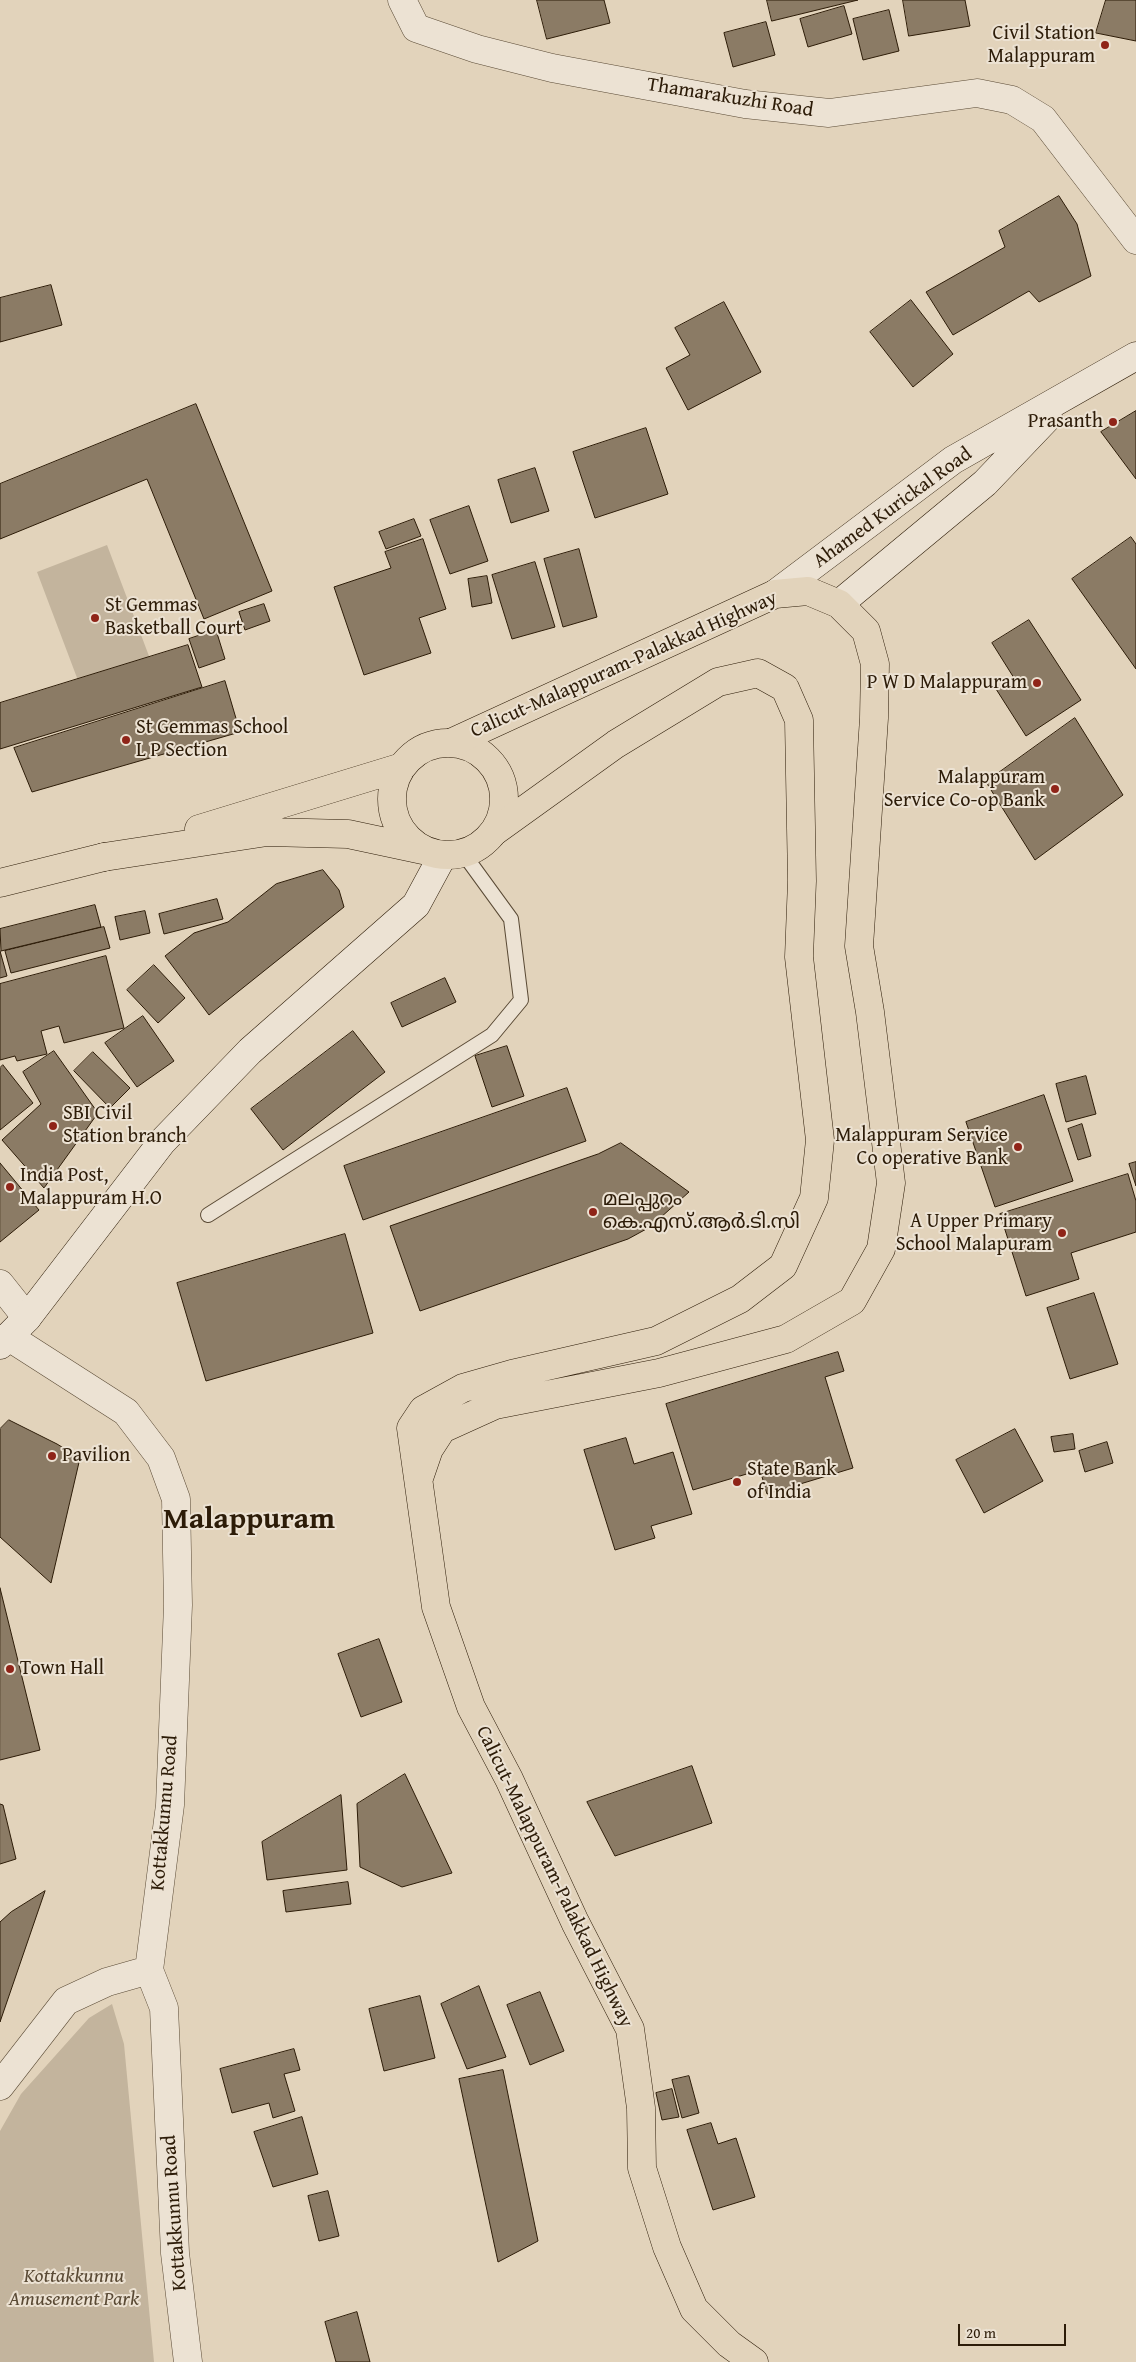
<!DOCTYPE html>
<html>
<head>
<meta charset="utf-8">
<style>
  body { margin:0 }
  #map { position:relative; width:1136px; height:2362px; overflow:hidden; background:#e2d3bb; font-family:"Gentium Book Plus",serif }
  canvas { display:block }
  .scale { position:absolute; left:958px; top:2324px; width:108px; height:22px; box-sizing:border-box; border:2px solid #2d1c08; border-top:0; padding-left:6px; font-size:15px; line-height:18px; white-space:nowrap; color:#2d1c08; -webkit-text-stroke:4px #ece2d3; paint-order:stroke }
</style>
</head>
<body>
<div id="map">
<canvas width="1136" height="2362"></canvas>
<div class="scale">20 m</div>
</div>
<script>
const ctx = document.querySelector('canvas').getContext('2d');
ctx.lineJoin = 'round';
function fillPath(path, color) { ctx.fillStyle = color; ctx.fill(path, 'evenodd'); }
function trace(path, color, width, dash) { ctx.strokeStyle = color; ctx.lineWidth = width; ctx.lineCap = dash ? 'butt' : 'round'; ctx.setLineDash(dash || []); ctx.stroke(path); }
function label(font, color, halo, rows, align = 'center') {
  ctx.font = font + ' "Gentium Book Plus","Noto Sans Malayalam",serif'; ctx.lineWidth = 4; ctx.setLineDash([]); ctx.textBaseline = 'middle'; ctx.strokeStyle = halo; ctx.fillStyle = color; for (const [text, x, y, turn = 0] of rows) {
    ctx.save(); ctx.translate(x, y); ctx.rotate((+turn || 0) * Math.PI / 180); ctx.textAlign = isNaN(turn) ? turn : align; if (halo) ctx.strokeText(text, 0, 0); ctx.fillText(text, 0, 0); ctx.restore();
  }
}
const green = new Path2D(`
  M 107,545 L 152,664 L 82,691 L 37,572 Z
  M 112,2004 L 124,2044 L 154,2362 L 0,2362 L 0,2131 L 21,2094 L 89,2018 Z`);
const building = new Path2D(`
  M 537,0 L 604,0 L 610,23 L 547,39 Z
  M 767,0 L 858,0 L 772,21 Z
  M 903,0 L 965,0 L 970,26 L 909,36 Z
  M 1106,0 L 1136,0 L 1136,41 L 1096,33 Z
  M 844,6 L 852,34 L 808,47 L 800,19 Z
  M 889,10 L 899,51 L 863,60 L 853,19 Z
  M 766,22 L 775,55 L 733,67 L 724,33 Z
  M 1059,196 L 1077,224 L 1091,276 L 1039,302 L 1029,291 L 953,335 L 926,292 L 1005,247 L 999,231 Z
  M 51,285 L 62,325 L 0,342 L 0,298 Z
  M 911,300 L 953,354 L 913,387 L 870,332 Z
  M 724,302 L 761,372 L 688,410 L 666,368 L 690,355 L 675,328 Z
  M 196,404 L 272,591 L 204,619 L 147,479 L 0,539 L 0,484 Z
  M 1136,411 L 1136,479 L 1101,432 Z
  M 646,428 L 668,494 L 595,518 L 573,452 Z
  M 535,468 L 549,511 L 511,523 L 498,480 Z
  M 469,506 L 488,561 L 450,574 L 430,520 Z
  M 414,519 L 421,536 L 386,549 L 379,532 Z
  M 1131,537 L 1136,544 L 1136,669 L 1072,579 Z
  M 423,539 L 446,609 L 419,618 L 431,653 L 364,675 L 334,587 L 391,568 L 385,552 Z
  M 579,549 L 597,617 L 563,627 L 544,559 Z
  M 535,562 L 555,627 L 512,639 L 492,575 Z
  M 487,576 L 492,603 L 472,607 L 468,579 Z
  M 264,604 L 270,621 L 245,630 L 239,612 Z
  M 1029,620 L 1081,700 L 1026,736 L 996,689 L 1014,678 L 992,643 Z
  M 216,630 L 225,659 L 199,668 L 189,639 Z
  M 188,645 L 202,687 L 0,749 L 0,703 Z
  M 225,681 L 240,732 L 32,792 L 14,748 Z
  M 1075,718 L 1123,795 L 1035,860 L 986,782 Z
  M 323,870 L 339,890 L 344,907 L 209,1015 L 165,956 L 194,933 L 228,922 L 276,884 Z
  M 217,899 L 223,919 L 164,934 L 159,914 Z
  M 95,905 L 101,927 L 1,951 L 0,929 Z
  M 145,911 L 150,933 L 120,940 L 115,917 Z
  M 104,927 L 110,948 L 11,973 L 5,951 Z
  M 0,951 L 7,976 L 0,978 Z
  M 106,956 L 124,1028 L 64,1043 L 59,1026 L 41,1031 L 47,1054 L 17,1061 L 15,1056 L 0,1060 L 0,984 Z
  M 154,965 L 185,998 L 158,1023 L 127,990 Z
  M 445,978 L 456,1002 L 402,1027 L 391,1003 Z
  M 143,1016 L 174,1061 L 137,1087 L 105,1043 Z
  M 353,1031 L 385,1072 L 283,1150 L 251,1109 Z
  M 507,1046 L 524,1096 L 492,1107 L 475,1056 Z
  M 54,1051 L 98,1113 L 44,1188 L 2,1140 L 41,1104 L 23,1072 Z
  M 93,1052 L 130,1088 L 110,1108 L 74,1071 Z
  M 3,1065 L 33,1103 L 0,1130 L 0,1068 Z
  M 1086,1076 L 1096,1114 L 1066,1122 L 1056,1084 Z
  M 567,1088 L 586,1141 L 363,1220 L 344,1166 Z
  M 1044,1095 L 1073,1181 L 995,1207 L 966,1122 Z
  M 1082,1124 L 1091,1156 L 1078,1160 L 1068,1129 Z
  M 621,1143 L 689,1192 L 650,1227 L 628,1239 L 420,1311 L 390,1226 L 598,1154 Z
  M 1136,1162 L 1136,1186 L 1129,1164 Z
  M 0,1163 L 39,1210 L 0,1242 Z
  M 1128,1174 L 1136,1201 L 1136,1232 L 1071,1253 L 1079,1279 L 1026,1296 L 1000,1214 Z
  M 345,1234 L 373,1333 L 206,1381 L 177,1283 Z
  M 1094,1293 L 1118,1364 L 1070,1379 L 1047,1308 Z
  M 838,1352 L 844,1371 L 825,1377 L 853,1468 L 767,1494 L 760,1470 L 693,1490 L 666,1404 Z
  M 9,1420 L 57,1444 L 80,1458 L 51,1583 L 0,1537 L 0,1429 Z
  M 1015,1429 L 1043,1481 L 984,1513 L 956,1460 Z
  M 1073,1434 L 1075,1449 L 1054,1452 L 1051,1437 Z
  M 626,1438 L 634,1464 L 673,1452 L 692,1514 L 651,1526 L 655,1538 L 615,1550 L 584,1450 Z
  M 1107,1442 L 1113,1463 L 1085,1472 L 1079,1451 Z
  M 0,1588 L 40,1750 L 0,1760 Z
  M 379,1639 L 402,1702 L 361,1717 L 338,1654 Z
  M 692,1766 L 712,1823 L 615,1856 L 587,1802 Z
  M 405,1774 L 452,1873 L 402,1887 L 360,1867 L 357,1804 Z
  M 341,1795 L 347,1870 L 267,1880 L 262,1842 Z
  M 0,1804 L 3,1805 L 16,1859 L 0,1864 Z
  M 348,1882 L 351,1904 L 286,1912 L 283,1891 Z
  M 45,1891 L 0,2022 L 0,1922 L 11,1912 Z
  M 479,1986 L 506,2057 L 467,2069 L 441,2004 Z
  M 540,1992 L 564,2051 L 530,2065 L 507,2005 Z
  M 420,1996 L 435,2058 L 384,2071 L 369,2009 Z
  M 294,2049 L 300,2070 L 284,2074 L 295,2111 L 273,2118 L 269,2103 L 232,2113 L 220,2069 Z
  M 503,2070 L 538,2241 L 498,2262 L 459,2079 Z
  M 689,2076 L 699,2113 L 682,2118 L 672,2080 Z
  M 672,2089 L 679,2117 L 662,2120 L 656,2093 Z
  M 302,2117 L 318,2174 L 273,2187 L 254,2132 Z
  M 711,2123 L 718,2144 L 736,2138 L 755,2197 L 713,2210 L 687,2130 Z
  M 328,2191 L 339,2236 L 319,2241 L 308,2196 Z
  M 357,2312 L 370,2362 L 336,2362 L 325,2322 Z`);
const service = new Path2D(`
  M 208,1215 L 492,1035 L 521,1000 L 511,919 L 463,853`);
const minor = new Path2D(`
  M 402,0 L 416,28 L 477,49 L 552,68 L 745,104 L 829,113 L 977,93 L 1012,100 L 1043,119 L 1136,240
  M 0,1284 L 27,1318
  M 9,1337 L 126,1412 L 161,1458 L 176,1499 L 178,1605 L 170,1805 L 149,1970 L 164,2008 L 175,2253 L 188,2362
  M 0,2086 L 66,2001 L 107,1982 L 149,1970`);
const secondary = new Path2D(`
  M 775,594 L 953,460 L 1136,356
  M 839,604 L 985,483 L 1048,417
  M 0,1345 L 27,1318 L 162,1142 L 250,1051 L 416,905 L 443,855`);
const primary = new Path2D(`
  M392 799a56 56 0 1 1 112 0a56 56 0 1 1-112 0Z
  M 199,829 L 402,767
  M 104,857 L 267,832 L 348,834 L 423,850`);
const trunk = new Path2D(`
  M 495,831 L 616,744 L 718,682 L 758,673 L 785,688 L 799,720 L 802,881 L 799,957 L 820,1140 L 814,1198 L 783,1266 L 740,1299 L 656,1341 L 512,1374 L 463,1388 L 423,1410 L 411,1428 L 436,1607 L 471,1707 L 509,1779 L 575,1922 L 630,2029 L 641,2108 L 642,2168 L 667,2247 L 694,2309 L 729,2344 L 754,2362
  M 0,883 L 104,857
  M 419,1478 L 429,1449 L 442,1429 L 495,1405 L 659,1373 L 786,1339 L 852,1301 L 881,1249 L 891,1183 L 870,1012 L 859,946 L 874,718 L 875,664 L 866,631 L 839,604 L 808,591 L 775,594 L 453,742`);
const markers = [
  [1105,45,5,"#8f2418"],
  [1113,422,5,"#8f2418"],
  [95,618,5,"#8f2418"],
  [1037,683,5,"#8f2418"],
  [126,740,5,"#8f2418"],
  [1055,789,5,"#8f2418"],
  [53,1126,5,"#8f2418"],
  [1018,1147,5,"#8f2418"],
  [10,1187,5,"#8f2418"],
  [593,1212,5,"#8f2418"],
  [1062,1233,5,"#8f2418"],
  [52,1456,5,"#8f2418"],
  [737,1482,5,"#8f2418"],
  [10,1669,5,"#8f2418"]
];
const poiNames = [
  ["Civil Station",1095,34,"right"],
  ["Malappuram",1095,57,"right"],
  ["Prasanth",1103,422,"right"],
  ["St Gemmas",105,606],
  ["Basketball Court",105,629],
  ["P W D Malappuram",1027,683,"right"],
  ["St Gemmas School",136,728],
  ["L P Section",136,751],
  ["Malappuram",1045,778,"right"],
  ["Service Co-op Bank",1045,801,"right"],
  ["SBI Civil",63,1114],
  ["Station branch",63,1137],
  ["Malappuram Service",1008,1136,"right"],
  ["Co operative Bank",1008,1159,"right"],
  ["India Post,",20,1176],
  ["Malappuram H.O",20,1199],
  ["മലപ്പുറം",603,1200],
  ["കെ.എസ്.ആർ.ടി.സി",603,1223],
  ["A Upper Primary",1052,1222,"right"],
  ["School Malapuram",1052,1245,"right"],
  ["Pavilion",62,1456],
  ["State Bank",747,1470],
  ["of India",747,1493],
  ["Town Hall",20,1669]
];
const streetNames = [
  ["Thamarakuzhi Road",730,98,9],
  ["Ahamed Kurickal Road",893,508,-36],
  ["Calicut-Malappuram-Palakkad Highway",624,665,-24],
  ["Kottakkunnu Road",165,1813,-85],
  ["Calicut-Malappuram-Palakkad Highway",554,1877,64],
  ["Kottakkunnu Road",175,2213,-94]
];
const parkNames = [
  ["Kottakkunnu",74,2277],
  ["Amusement Park",74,2300]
];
const townNames = [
  ["Malappuram",249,1520]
];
fillPath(green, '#c3b49d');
fillPath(building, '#8b7b65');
trace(building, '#2d1c08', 1);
trace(service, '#5a4a35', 16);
trace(minor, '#5a4a35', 29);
trace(secondary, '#2d1c08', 29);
trace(primary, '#2d1c08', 29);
trace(trunk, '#2d1c08', 29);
trace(service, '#ece2d3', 14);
trace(minor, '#ece2d3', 28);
trace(secondary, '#ece2d3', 28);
trace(primary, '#e2d3bb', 28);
trace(trunk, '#e2d3bb', 28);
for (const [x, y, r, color] of markers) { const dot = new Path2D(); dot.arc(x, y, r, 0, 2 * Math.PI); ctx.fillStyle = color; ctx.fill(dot); trace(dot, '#ece2d3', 2); }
label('20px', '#2d1c08', '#ece2d3', poiNames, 'left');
label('20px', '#2d1c08', '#ece2d3', streetNames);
label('italic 20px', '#5a4a35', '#ece2d3', parkNames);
label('bold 30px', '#2d1c08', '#ece2d3', townNames);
</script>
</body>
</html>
